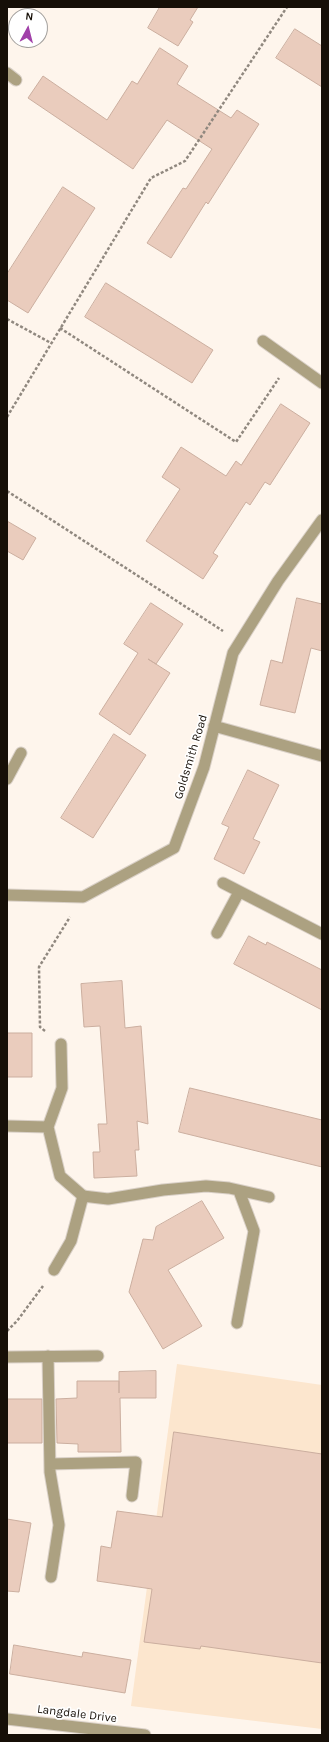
<!DOCTYPE html>
<html>
<head>
<meta charset="utf-8">
<style>
  body { margin:0 }
  #map { position:relative; width:329px; height:1742px; overflow:hidden; background:#fef5ec; font-family:Karla,sans-serif }
  canvas { display:block }
  .frame { position:absolute; inset:0; border:8px solid #160f07; pointer-events:none }
  .north { position:absolute; left:8px; top:8px; width:40px; height:40px; box-sizing:border-box; background:#fff; border:1px solid #a29f9c; border-radius:50%; rotate:7deg; font-size:11px; font-weight:700; line-height:16px; text-align:center; color:#160f07 }
  .north::after { content:''; display:block; margin:auto; width:14px; height:18px; background:#a141a9; clip-path:polygon(50% 0,100% 100%,50% 72%,0 100%) }
</style>
</head>
<body>
<div id="map">
<canvas width="329" height="1742"></canvas>
<div class="frame"></div>
<div class="north">N</div>
</div>
<script>
const ctx = document.querySelector('canvas').getContext('2d');
ctx.lineJoin = 'round';
function fillPath(path, color) { ctx.fillStyle = color; ctx.fill(path, 'evenodd'); }
function trace(path, color, width, dash) { ctx.strokeStyle = color; ctx.lineWidth = width; ctx.lineCap = dash ? 'butt' : 'round'; ctx.setLineDash(dash || []); ctx.stroke(path); }
function label(font, color, halo, rows, align = 'center') {
  ctx.font = font + ' Karla,sans-serif'; ctx.lineWidth = 3.5; ctx.setLineDash([]); ctx.textBaseline = 'middle'; ctx.strokeStyle = halo; ctx.fillStyle = color; for (const [text, x, y, turn = 0] of rows) {
    ctx.save(); ctx.translate(x, y); ctx.rotate((+turn || 0) * Math.PI / 180); ctx.textAlign = isNaN(turn) ? turn : align; if (halo) ctx.strokeText(text, 0, 0); ctx.fillText(text, 0, 0); ctx.restore();
  }
}
const built = new Path2D(`
  M 177,1364 L 322,1385 L 322,1729 L 131,1706 Z`);
const building = new Path2D(`
  M 160,7 L 198,7 L 190,20 L 193,22 L 178,46 L 148,28 Z
  M 295,29 L 322,46 L 322,87 L 276,58 Z
  M 160,48 L 188,66 L 177,84 L 231,118 L 237,110 L 259,124 L 208,204 L 206,202 L 171,258 L 147,243 L 183,188 L 186,189 L 212,149 L 167,120 L 133,169 L 28,98 L 43,76 L 107,120 L 132,81 L 137,84 Z
  M 63,187 L 95,208 L 28,313 L 7,300 L 7,274 Z
  M 106,283 L 213,350 L 192,383 L 85,317 Z
  M 281,404 L 310,423 L 270,485 L 265,482 L 250,505 L 246,502 L 213,553 L 218,556 L 203,579 L 146,541 L 180,489 L 162,477 L 181,447 L 226,476 L 236,461 L 241,465 Z
  M 7,521 L 36,538 L 23,560 L 7,551 Z
  M 297,598 L 322,604 L 322,651 L 311,648 L 295,713 L 260,705 L 271,660 L 282,663 Z
  M 151,603 L 183,624 L 156,664 L 148,659 L 170,673 L 130,735 L 99,714 L 138,653 L 124,644 Z
  M 114,734 L 146,755 L 93,838 L 61,818 Z
  M 248,770 L 279,785 L 253,839 L 260,842 L 244,874 L 214,859 L 229,827 L 222,824 Z
  M 249,936 L 266,945 L 267,942 L 322,970 L 322,1010 L 234,964 Z
  M 122,981 L 125,1028 L 141,1026 L 148,1124 L 137,1121 L 139,1150 L 135,1150 L 137,1176 L 94,1178 L 93,1152 L 100,1152 L 98,1124 L 107,1124 L 100,1026 L 84,1027 L 81,984 Z
  M 7,1033 L 32,1033 L 32,1077 L 7,1077 Z
  M 190,1088 L 322,1120 L 322,1167 L 179,1132 Z
  M 202,1201 L 224,1238 L 168,1270 L 202,1326 L 163,1349 L 129,1292 L 143,1239 L 153,1240 L 156,1227 Z
  M 156,1371 L 156,1398 L 120,1398 L 121,1452 L 78,1452 L 78,1444 L 57,1443 L 56,1399 L 77,1398 L 77,1381 L 119,1381 L 119,1393 L 119,1372 Z
  M 7,1399 L 42,1399 L 42,1443 L 7,1443 Z
  M 174,1432 L 322,1454 L 322,1663 L 201,1646 L 200,1649 L 144,1642 L 152,1589 L 97,1581 L 101,1546 L 111,1548 L 117,1511 L 162,1517 Z
  M 7,1519 L 31,1523 L 19,1592 L 7,1591 Z
  M 14,1645 L 82,1657 L 83,1652 L 131,1660 L 125,1693 L 10,1674 Z`);
const path = new Path2D(`
  M 7,319 L 51,343
  M 60,328 L 236,442 L 279,378
  M 7,417 L 151,178 L 185,161 L 287,7
  M 7,491 L 223,631
  M 45,1031 L 40,1027 L 39,967 L 70,917
  M 7,1331 L 17,1321 L 43,1286`);
const service = new Path2D(`
  M 54,1270 L 71,1241 L 83,1196 L 108,1199 L 163,1190 L 206,1186 L 229,1188 L 269,1197
  M 237,1323 L 254,1231 L 239,1191
  M 48,1356 L 50,1472 L 59,1525 L 51,1577
  M 50,1464 L 136,1462 L 132,1496`);
const minor = new Path2D(`
  M 7,73 L 16,80
  M 263,341 L 322,383
  M 214,726 L 322,756
  M 7,779 L 21,753
  M 223,883 L 322,934
  M 7,895 L 83,897 L 174,848 L 204,767 L 233,653 L 278,581 L 322,520
  M 217,933 L 239,892
  M 7,1126 L 48,1127 L 62,1088 L 61,1044
  M 48,1127 L 60,1176 L 83,1196
  M 7,1357 L 98,1356
  M 7,1719 L 145,1735`);
const streetNames = [
  ["Goldsmith Road",191,757,-73],
  ["Langdale Drive",77,1714,7]
];
fillPath(built, '#fce6ce');
fillPath(building, '#eaccbd');
trace(building, '#cbae9f', 1);
trace(service, '#d9d0c7', 13);
trace(minor, '#d9d0c7', 13);
trace(path, '#90887f', 2.5, [3, 2]);
trace(service, '#aca181', 11);
trace(minor, '#aca181', 11);
label('12px', '#160f07', '#fff', streetNames);
</script>
</body>
</html>
